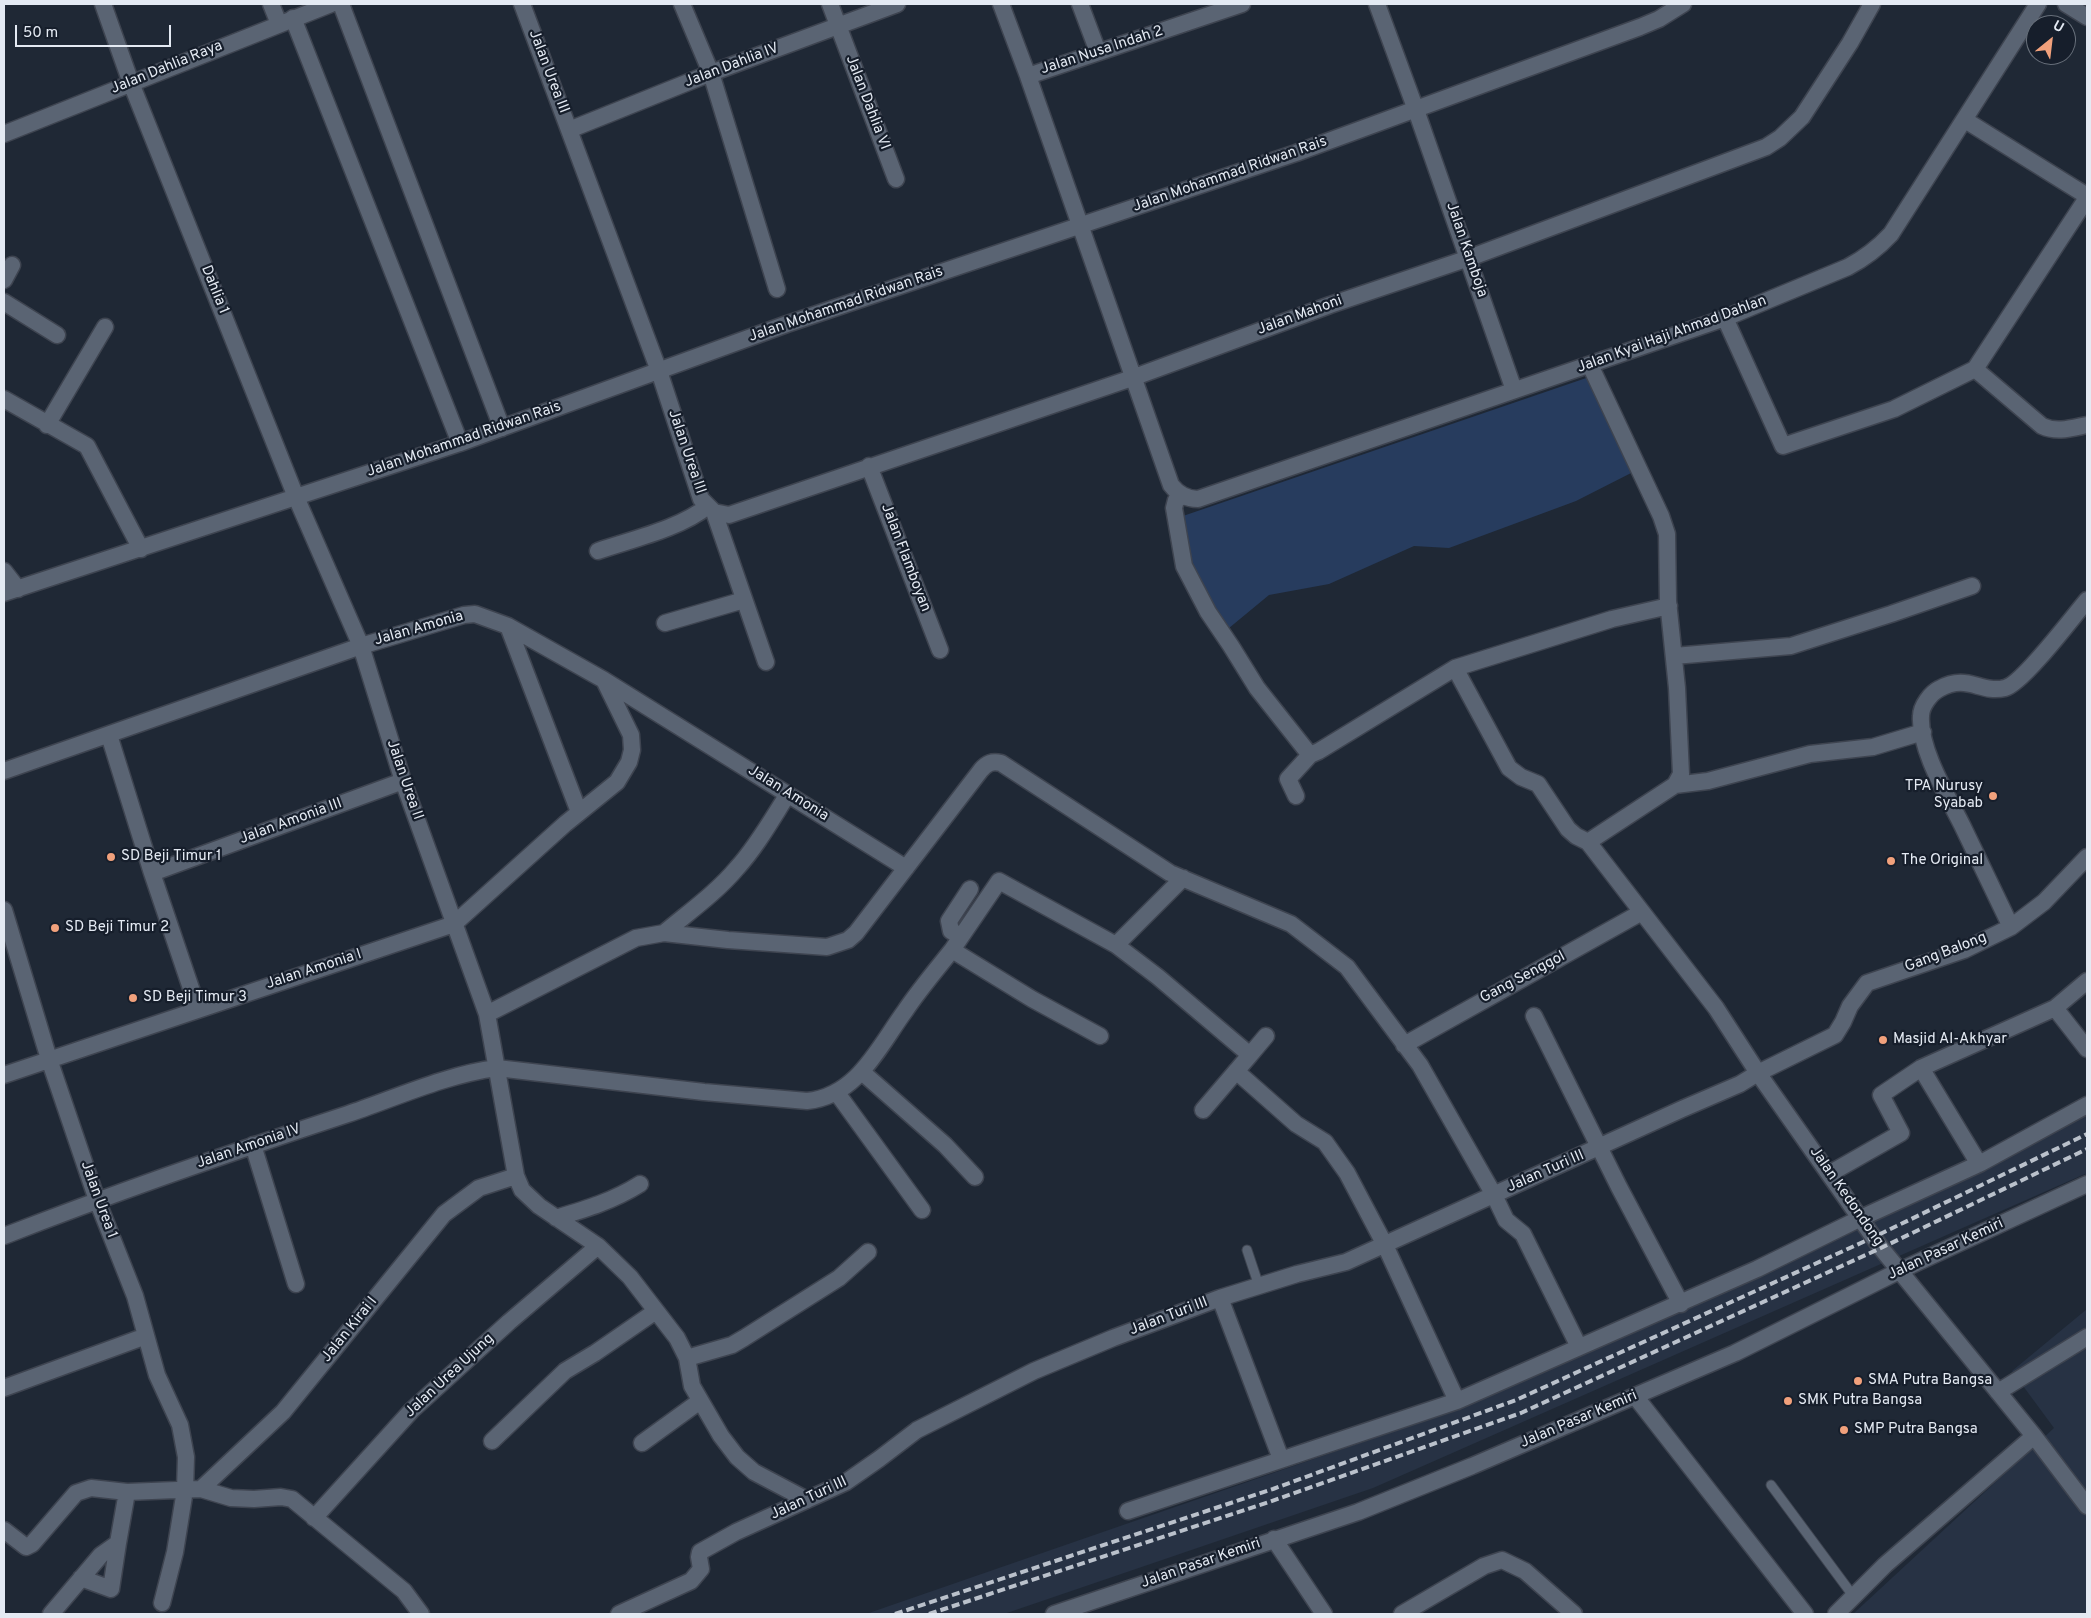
<!DOCTYPE html>
<html>
<head>
<meta charset="utf-8">
<style>
  body { margin:0 }
  #map { position:relative; width:2091px; height:1618px; overflow:hidden; background:#1f2835; font-family:Overpass,sans-serif }
  canvas { display:block }
  .frame { position:absolute; inset:0; border:5px solid #e4eaf3; pointer-events:none }
  .north { position:absolute; left:2026px; top:15px; width:50px; height:50px; box-sizing:border-box; background:#161e2b; border:1px solid #68707b; border-radius:50%; rotate:29deg; font-size:14px; font-weight:700; line-height:20px; text-align:center; color:#e4eaf3 }
  .north::after { content:''; display:block; margin:auto; width:18px; height:22px; background:#f1a17c; clip-path:polygon(50% 0,100% 100%,50% 72%,0 100%) }
  .scale { position:absolute; left:15px; top:25px; width:156px; height:22px; box-sizing:border-box; border:2px solid #e4eaf3; border-top:0; padding-left:6px; font-size:15px; line-height:18px; white-space:nowrap; color:#e4eaf3; -webkit-text-stroke:4px #161e2b; paint-order:stroke }
</style>
</head>
<body>
<div id="map">
<canvas width="2091" height="1618"></canvas>
<div class="frame"></div>
<div class="north">U</div>
<div class="scale">50 m</div>
</div>
<script>
const ctx = document.querySelector('canvas').getContext('2d');
ctx.lineJoin = 'round';
function fillPath(path, color) { ctx.fillStyle = color; ctx.fill(path, 'evenodd'); }
function trace(path, color, width, dash) { ctx.strokeStyle = color; ctx.lineWidth = width; ctx.lineCap = dash ? 'butt' : 'round'; ctx.setLineDash(dash || []); ctx.stroke(path); }
function label(font, color, halo, rows, align = 'center') {
  ctx.font = font + ' Overpass,sans-serif'; ctx.lineWidth = 4.5; ctx.setLineDash([]); ctx.textBaseline = 'middle'; ctx.strokeStyle = halo; ctx.fillStyle = color; for (const [text, x, y, turn = 0] of rows) {
    ctx.save(); ctx.translate(x, y); ctx.rotate((+turn || 0) * Math.PI / 180); ctx.textAlign = isNaN(turn) ? turn : align; if (halo) ctx.strokeText(text, 0, 0); ctx.fillText(text, 0, 0); ctx.restore();
  }
}
const built = new Path2D(`
  M 2087,1106 L 2087,1177 L 2085,1174 L 1373,1488 L 1004,1614 L 866,1614 L 1461,1408 L 1883,1214 Z
  M 2087,1309 L 2087,1614 L 1853,1614 L 2054,1428 L 2012,1371 Z`);
const green = new Path2D(`
  M 1595,375 L 1635,471 L 1576,501 L 1449,548 L 1414,546 L 1329,584 L 1269,595 L 1223,633 L 1192,582 L 1193,566 L 1178,531 L 1183,516 Z`);
const service = new Path2D(`
  M 1247,1250 L 1259,1286
  M 1771,1485 L 1854,1597`);
const minor = new Path2D(`
  M 103,4 L 131,83 L 296,497 L 361,646 L 403,781 L 487,1014 L 516,1176 L 522,1190 L 539,1206 L 598,1246 L 630,1277 L 677,1338 L 687,1358 L 692,1386 L 721,1436 L 737,1457 L 754,1472 L 807,1500
  M 271,4 L 279,24
  M 341,4 L 502,428
  M 522,4 L 659,371 L 701,499 L 714,512 L 729,515 L 1132,378 L 1330,305 L 1469,258 L 1766,147 L 1780,138 L 1802,117 L 1850,43 L 1872,4
  M 682,4 L 711,73 L 777,289
  M 830,4 L 896,179
  M 1001,4 L 1028,76
  M 1080,4 L 1098,52
  M 1242,4 L 1028,76 L 1171,485 C 1178,494 1186,499 1198,499 L 1725,318 L 1848,267 C 1865,258 1878,248 1891,234 L 2038,4
  M 1377,4 L 1416,110 L 1514,390
  M 2066,4 L 2087,17
  M 293,18 L 460,443
  M 1965,120 L 2087,196
  M 569,130 L 711,73 L 897,4
  M 4,134 L 331,4
  M 4,280 L 12,265
  M 4,302 L 57,335
  M 1725,318 L 1783,446 L 1894,409 L 1975,369 L 2087,198
  M 1975,369 L 2042,426 C 2057,433 2072,428 2087,425
  M 4,399 L 87,446 L 141,549
  M 47,425 L 105,327
  M 869,466 L 940,650
  M 1183,496 L 1176,500 L 1174,508 L 1184,566 L 1208,612 L 1231,646 L 1257,688 L 1310,755 L 1319,751 L 1455,668
  M 714,512 L 766,662
  M 598,551 C 633,539 679,529 708,506
  M 4,571 L 18,589
  M 4,593 L 460,443 L 787,324 L 1296,153 L 1640,27 L 1659,19 L 1683,4
  M 1669,606 L 1612,619 L 1455,668 L 1509,768 L 1521,777 L 1538,784 L 1568,829 L 1576,836 L 1588,842 L 1716,1008 L 1758,1073 L 1881,1248 L 2034,1436 L 2087,1506
  M 665,623 L 744,600
  M 508,626 L 579,812
  M 1674,656 L 1791,646 L 1891,614 L 1972,586
  M 109,735 L 152,873 L 198,1009
  M 4,771 L 361,646 L 464,615 L 475,614 L 508,626 L 604,680 L 906,868
  M 1675,785 L 1708,781 L 1810,754 L 1873,747 L 1923,732
  M 1296,796 L 1288,779 L 1310,755
  M 1588,842 L 1675,785 L 1681,774 L 1677,688 L 1668,601 L 1667,534 L 1661,516 L 1590,365
  M 152,873 L 403,781
  M 4,910 L 49,1059 L 97,1200 L 135,1296 L 157,1375 L 180,1425 L 186,1457 L 185,1490 L 175,1552 L 162,1603
  M 2011,927 C 1995,893 1978,859 1962,825 C 1947,795 1919,749 1921,716 C 1921,706 1931,693 1939,689 C 1968,673 1980,694 2005,688 C 2022,684 2073,617 2087,600
  M 664,933 C 689,912 716,893 737,868 C 757,846 772,819 788,794
  M 961,936 L 951,931 L 949,921 L 970,889
  M 1116,945 L 1183,878
  M 952,950 L 999,881 L 1116,945 L 1158,977 L 1250,1055 L 1203,1110
  M 2055,1008 L 2087,1049
  M 487,1014 L 636,938 L 664,933 L 728,940 L 827,947 L 848,940 L 856,933 L 981,770 C 987,763 992,761 1001,763 L 1170,873 L 1291,924 L 1347,967 L 1420,1065 L 1494,1195 L 1506,1220 L 1523,1234 L 1579,1347
  M 1534,1016 L 1619,1187 L 1681,1304
  M 1404,1045 L 1642,912
  M 1250,1055 L 1266,1036
  M 1921,1068 L 1979,1164
  M 1236,1071 L 1296,1124 L 1325,1142 L 1347,1173 L 1385,1245 L 1457,1401
  M 862,1072 L 945,1145 L 975,1177
  M 4,1075 L 454,924 L 565,824 L 617,782 L 629,762 L 632,750 L 631,735 L 604,680
  M 837,1093 L 922,1210
  M 253,1145 L 296,1284
  M 1829,1174 L 1901,1133 L 1881,1095 L 1921,1068 L 2055,1008 L 2087,981
  M 556,1218 C 586,1209 613,1201 640,1184
  M 4,1236 C 117,1192 232,1152 348,1114 C 395,1098 448,1074 497,1068 L 704,1092 L 807,1101 C 857,1096 878,1048 905,1011 C 919,990 936,970 952,950 L 1032,999 L 1100,1036
  M 1220,1298 L 1281,1459
  M 687,1358 L 732,1345 L 744,1338 L 839,1278 L 868,1252
  M 4,1388 L 146,1336
  M 1998,1392 L 2087,1337
  M 1635,1396 L 1805,1614
  M 492,1441 L 565,1371 L 595,1353 L 656,1311
  M 642,1443 L 700,1401
  M 201,1489 L 283,1412 L 444,1214 L 479,1188 L 516,1176
  M 1128,1511 L 1457,1401 L 1757,1269 L 1861,1218 L 1981,1163 L 2087,1105
  M 314,1518 L 412,1410 L 509,1322 L 598,1246
  M 4,1530 L 26,1547 L 32,1544 L 76,1493 L 91,1488 L 127,1492 L 201,1489 L 231,1498 L 254,1499 L 281,1497 L 292,1499 L 404,1591 L 421,1614
  M 1274,1539 L 1324,1614
  M 81,1578 L 111,1589 L 118,1543
  M 51,1614 L 101,1555 L 118,1543 L 127,1492
  M 619,1614 L 691,1581 L 701,1569 L 699,1557 L 700,1552 L 736,1532 L 846,1482 L 879,1459 L 917,1430 L 1034,1371 L 1113,1338 L 1220,1298 L 1297,1274 L 1346,1262 L 1682,1109 L 1740,1084 L 1758,1073 L 1835,1035 L 1843,1022 L 1850,1006 L 1867,983 L 1964,950 L 2011,927 L 2044,902 L 2087,857
  M 1054,1614 L 1358,1512 L 1472,1466 L 1735,1353 L 1899,1271 L 2087,1184
  M 1402,1614 L 1484,1566 L 1502,1560 L 1525,1571 L 1574,1614
  M 1836,1614 L 1885,1565 L 2034,1436`);
const rail = new Path2D(`
  M 895,1614 L 1273,1489 L 1516,1400 L 1874,1237 L 2087,1134
  M 929,1614 L 1269,1502 L 1521,1413 L 1881,1248 L 2087,1149`);
const markers = [
  [1993,796,5,"#f1a17c"],
  [111,857,5,"#f1a17c"],
  [1891,861,5,"#f1a17c"],
  [55,928,5,"#f1a17c"],
  [133,998,5,"#f1a17c"],
  [1883,1040,5,"#f1a17c"],
  [1858,1381,5,"#f1a17c"],
  [1788,1401,5,"#f1a17c"],
  [1844,1430,5,"#f1a17c"]
];
const streetNames = [
  ["Jalan Nusa Indah 2",1102,51,-18],
  ["Jalan Dahlia IV",732,66,-21],
  ["Jalan Dahlia Raya",167,68,-22],
  ["Jalan Urea III",548,72,69],
  ["Jalan Dahlia VI",867,103,69],
  ["Jalan Mohammad Ridwan Rais",1230,175,-19],
  ["Jalan Kamboja",1466,250,71],
  ["Dahlia 1",214,290,68],
  ["Jalan Mohammad Ridwan Rais",846,305,-19],
  ["Jalan Mahoni",1300,316,-20],
  ["Jalan Kyai Haji Ahmad Dahlan",1672,335,-20],
  ["Jalan Mohammad Ridwan Rais",464,440,-19],
  ["Jalan Urea III",686,452,71],
  ["Jalan Flamboyan",905,558,69],
  ["Jalan Amonia",419,629,-16],
  ["Jalan Urea II",404,780,71],
  ["Jalan Amonia",788,794,32],
  ["Jalan Amonia III",291,822,-20],
  ["Gang Balong",1946,953,-21],
  ["Jalan Amonia I",314,970,-18],
  ["Gang Senggol",1523,978,-28],
  ["Jalan Amonia IV",249,1147,-19],
  ["Jalan Turi III",1546,1172,-24],
  ["Jalan Kedondong",1846,1197,55],
  ["Jalan Urea 1",98,1200,70],
  ["Jalan Pasar Kemiri",1946,1250,-25],
  ["Jalan Turi III",1169,1317,-21],
  ["Jalan Kirai I",350,1330,-51],
  ["Jalan Urea Ujung",450,1376,-43],
  ["Jalan Pasar Kemiri",1579,1420,-23],
  ["Jalan Turi III",809,1499,-25],
  ["Jalan Pasar Kemiri",1201,1564,-19]
];
const poiNames = [
  ["TPA Nurusy",1983,787,"right"],
  ["Syabab",1983,804,"right"],
  ["SD Beji Timur 1",121,857],
  ["The Original",1901,861],
  ["SD Beji Timur 2",65,928],
  ["SD Beji Timur 3",143,998],
  ["Masjid Al-Akhyar",1893,1040],
  ["SMA Putra Bangsa",1868,1381],
  ["SMK Putra Bangsa",1798,1401],
  ["SMP Putra Bangsa",1854,1430]
];
fillPath(built, '#273244');
fillPath(green, '#273c5e');
trace(service, '#3e4450', 11);
trace(minor, '#3e4450', 19);
trace(service, '#5a6473', 9);
trace(minor, '#5a6473', 16);
trace(rail, '#bac1cb', 4, [8, 4]);
for (const [x, y, r, color] of markers) { const dot = new Path2D(); dot.arc(x, y, r, 0, 2 * Math.PI); ctx.fillStyle = color; ctx.fill(dot); trace(dot, '#161e2b', 2); }
label('15px', '#e4eaf3', '#161e2b', streetNames);
label('15px', '#e4eaf3', '#161e2b', poiNames, 'left');
</script>
</body>
</html>
